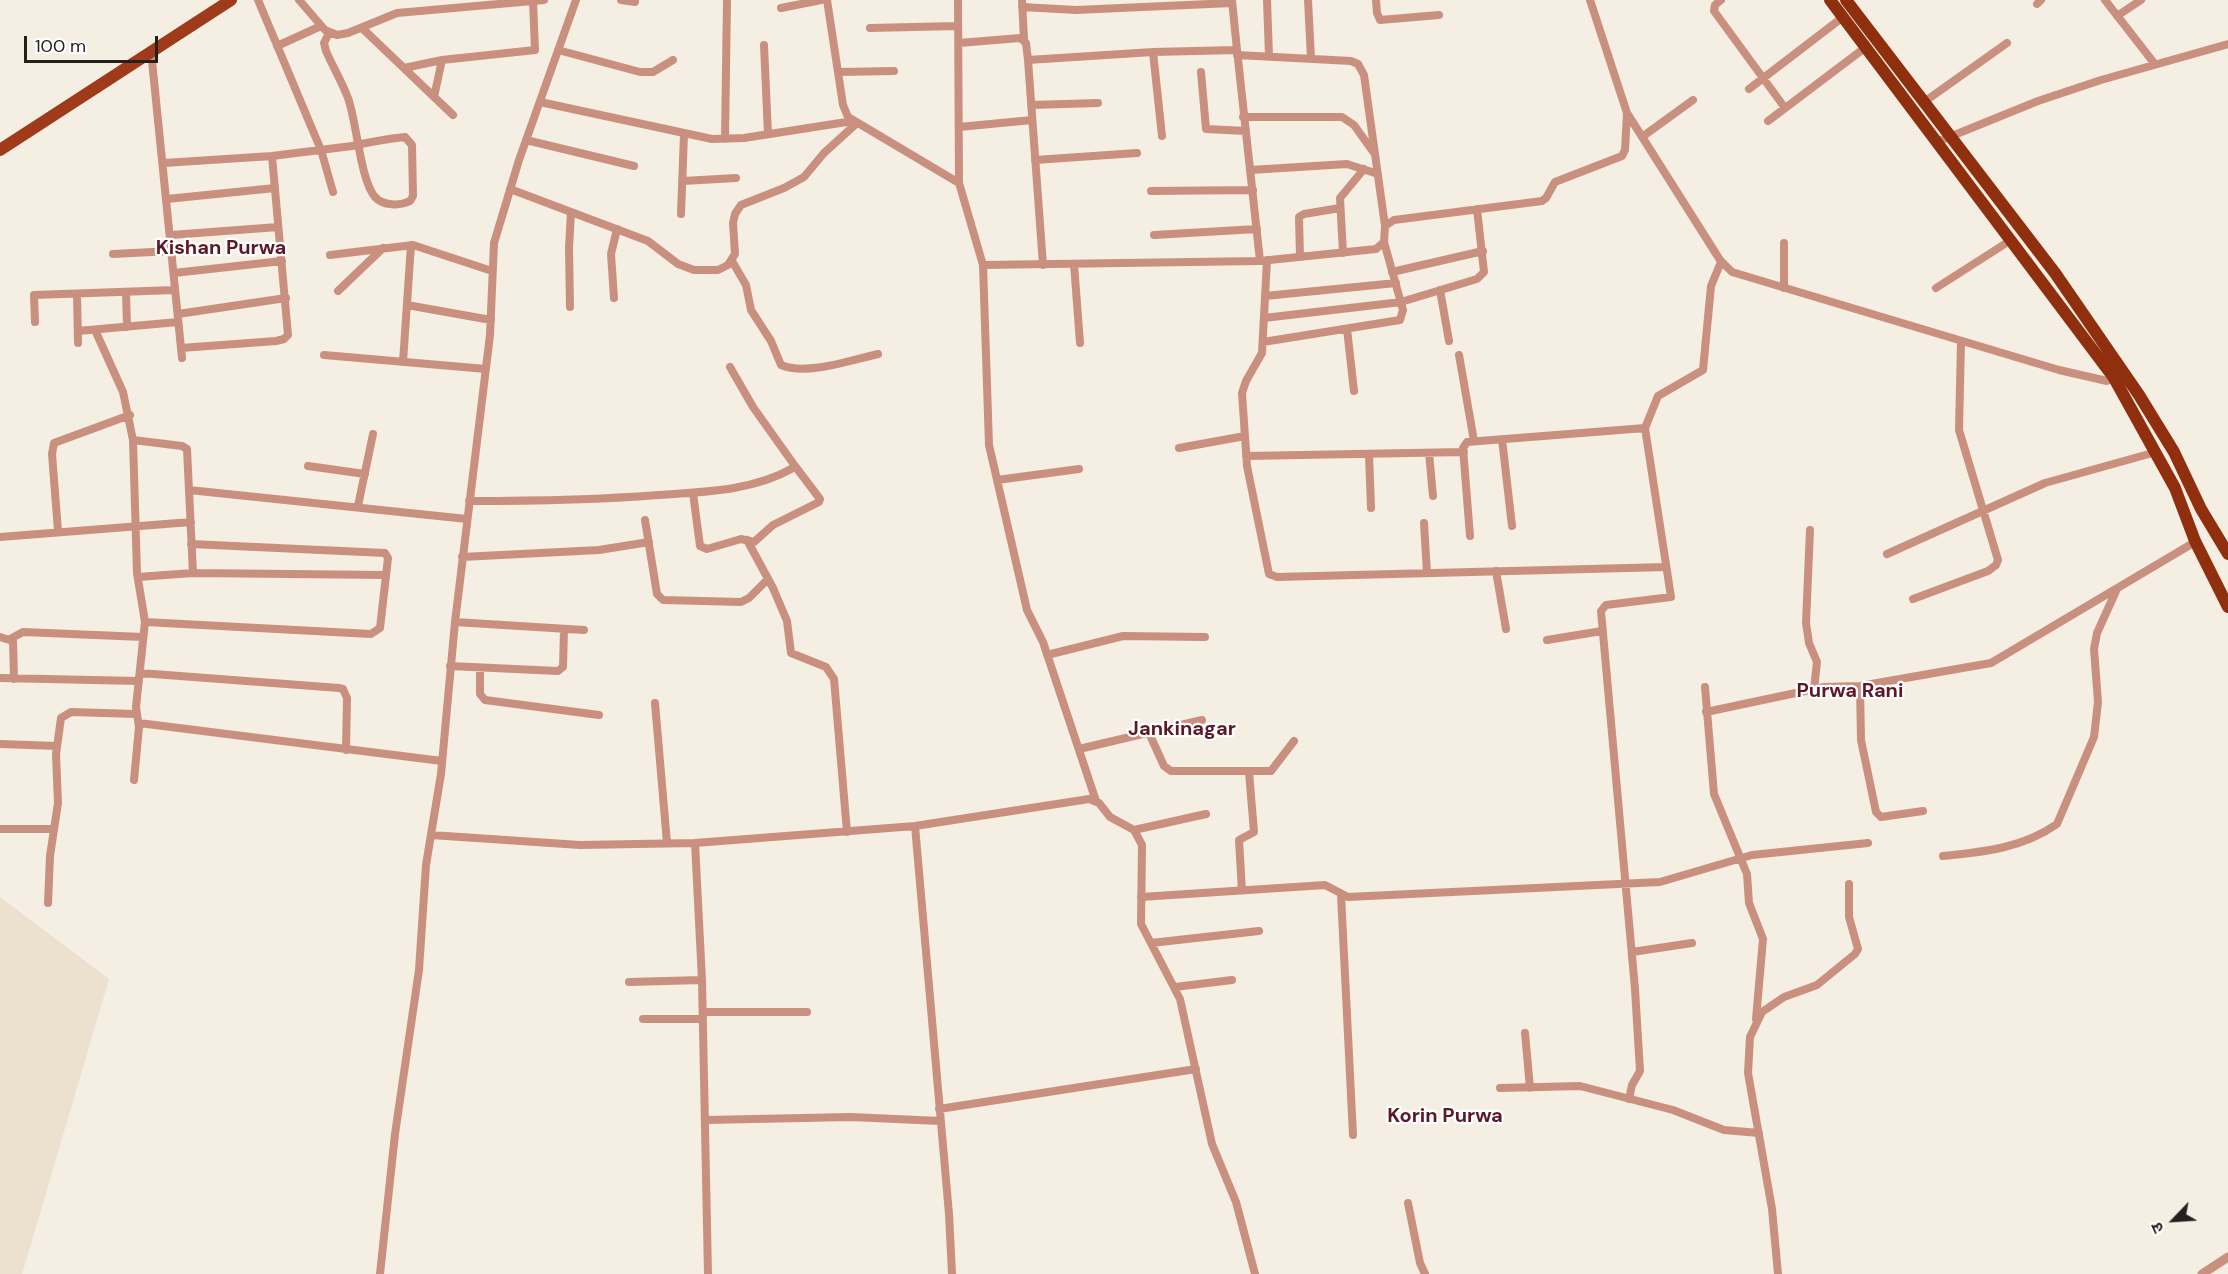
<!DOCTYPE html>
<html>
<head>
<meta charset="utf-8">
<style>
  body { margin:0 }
  #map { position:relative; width:2228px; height:1274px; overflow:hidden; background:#f5eee2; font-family:"DM Sans","Noto Sans Devanagari",sans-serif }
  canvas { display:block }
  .north { position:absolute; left:2144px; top:1190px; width:60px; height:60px; -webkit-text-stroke:4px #fff; paint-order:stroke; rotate:245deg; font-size:16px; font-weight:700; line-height:24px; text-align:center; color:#24211d }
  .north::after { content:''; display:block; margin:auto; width:21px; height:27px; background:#24211d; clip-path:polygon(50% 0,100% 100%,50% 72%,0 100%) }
  .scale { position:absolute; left:24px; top:36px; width:134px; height:27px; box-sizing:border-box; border:3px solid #24211d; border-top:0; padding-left:8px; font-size:18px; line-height:21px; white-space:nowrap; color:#24211d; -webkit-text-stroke:4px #fff; paint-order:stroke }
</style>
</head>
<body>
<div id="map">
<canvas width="2228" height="1274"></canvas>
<div class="north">उ</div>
<div class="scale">100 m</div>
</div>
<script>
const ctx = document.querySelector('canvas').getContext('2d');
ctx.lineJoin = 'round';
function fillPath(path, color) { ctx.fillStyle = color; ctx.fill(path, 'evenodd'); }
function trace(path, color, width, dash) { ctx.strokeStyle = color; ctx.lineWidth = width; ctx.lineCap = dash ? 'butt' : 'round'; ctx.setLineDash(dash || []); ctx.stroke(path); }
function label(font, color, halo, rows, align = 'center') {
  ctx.font = font + ' "DM Sans",sans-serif'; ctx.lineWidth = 4.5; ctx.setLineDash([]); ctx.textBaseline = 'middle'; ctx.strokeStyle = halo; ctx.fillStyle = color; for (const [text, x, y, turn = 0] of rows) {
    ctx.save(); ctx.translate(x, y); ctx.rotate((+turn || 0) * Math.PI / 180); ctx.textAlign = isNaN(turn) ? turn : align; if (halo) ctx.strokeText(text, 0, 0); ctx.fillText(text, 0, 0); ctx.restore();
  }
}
const built = new Path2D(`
  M 0,897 L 109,979 L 22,1274 L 0,1274 Z`);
const minor = new Path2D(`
  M 258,0 L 321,150 L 333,192
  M 299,0 L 325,30 L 337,35 L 348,33 L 397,13 L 544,0
  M 621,0 L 635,2
  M 827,0 L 843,105 L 848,117 L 959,183 L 983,265 L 1260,261
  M 958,0 L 959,183
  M 1022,0 L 1024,39
  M 1232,0 L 1237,50
  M 1267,0 L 1269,56
  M 1308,0 L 1311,58
  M 1376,0 L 1377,13 L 1380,20 L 1439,15
  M 1590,0 L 1627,113 L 1720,260 L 1732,272 L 2059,370 L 2107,381 L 2117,376
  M 1721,0 L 1715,5 L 1714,11 L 1785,108
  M 2105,0 L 2154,63
  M 2037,4 L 2041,0
  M 1022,7 L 1076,10 L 1232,3
  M 781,8 L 821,0
  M 2117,16 L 2141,0
  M 362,28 L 453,115
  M 870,28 L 958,26
  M 959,43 L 1020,38 L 1026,43 L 1028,60 L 1153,52 L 1237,50 L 1260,261 L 1376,249 L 1384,242 L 1385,226 L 1394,220 L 1542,201 L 1546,198 L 1555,182 L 1622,156 L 1625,150 L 1627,113
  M 764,45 L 768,134
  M 277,46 L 321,26
  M 558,50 L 640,72 L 653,72 L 673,60
  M 151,51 L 182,358
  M 1153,52 L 1162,136
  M 1237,55 L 1351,61 L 1358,64 L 1364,75 L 1385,226
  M 1028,60 L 1043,265
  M 404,68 L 442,60 L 535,50 L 533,1
  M 838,72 L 894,71
  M 1201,72 L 1206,129 L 1246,131
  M 1749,89 L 1843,17
  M 434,97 L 442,60
  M 540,102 L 712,139 L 744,138 L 853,121
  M 1924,102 L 2007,43
  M 1031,105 L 1098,103
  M 1243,117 L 1342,117 L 1354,125 L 1374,153
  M 1768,121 L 1866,47
  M 959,127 L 1032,120
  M 1642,137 L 1693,100
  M 725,139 L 727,0
  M 526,140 L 634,166
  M 1937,142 L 2038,101 L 2101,80 L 2228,44
  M 1035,160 L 1137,153
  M 164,163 L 272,156 L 352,146 C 370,142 387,139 405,137 L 412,145 L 413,196 L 410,201 C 400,206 383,206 375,197 C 360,179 357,123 348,98 C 342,82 333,67 326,51 L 324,43 L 329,33
  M 1250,170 L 1347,164 L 1378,174
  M 683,181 L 736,178
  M 510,189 L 648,241 L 678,264 L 694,270 L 718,270 L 728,265 L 735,254 L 733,223 L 735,214 L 741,205 L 784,188 L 804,177 L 824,153 L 857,123
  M 1151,191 L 1253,190
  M 167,199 L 275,188
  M 681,214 L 684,134
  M 171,235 L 278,227
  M 1154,235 L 1257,229
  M 1343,253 L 1340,198 L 1364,169
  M 113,254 L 172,251
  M 330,255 L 413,245 L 492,271
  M 1300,257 L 1299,217 L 1304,214 L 1340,208
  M 1267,260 L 1262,353 L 1246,381 L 1242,393 L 1247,466 L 1269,574 L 1277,577 L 1666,567
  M 732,261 L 746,285 L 751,310 L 771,341 L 781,365 C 806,376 851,360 878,354
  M 1074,264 L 1080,343
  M 983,265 L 989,445 L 1027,610 L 1043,642 L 1096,801
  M 1392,272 L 1483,251
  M 174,273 L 282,261
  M 1784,288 L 1784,243
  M 1936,288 L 2011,240
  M 1440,290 L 1449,341
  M 338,291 L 383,248
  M 126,292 L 127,327
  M 77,294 L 78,343
  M 1265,296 L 1396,283
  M 614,298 L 611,254 L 617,229
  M 407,305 L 491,320
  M 570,307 L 569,248 L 571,212
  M 178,314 L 286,298
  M 1264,318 L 1401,302 L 1477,279 L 1484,272 L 1477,209
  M 35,322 L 34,295 L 175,290
  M 1347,329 L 1354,391
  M 95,330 L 123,392 L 133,440 L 137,573 L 145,622 L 136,707 L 139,727 L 134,780
  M 78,331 L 178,322
  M 1263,342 L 1400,320 L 1403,310 L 1384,242
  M 181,348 L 276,341 L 284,339 L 288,335 L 272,156
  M 324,355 L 486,369
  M 1459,355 L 1474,441
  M 403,362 L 411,245
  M 1502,439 L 1512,526
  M 133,440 L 182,446 L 187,449 L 193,573
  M 1179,448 L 1245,436
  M 1429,453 L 1433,496
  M 1369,454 L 1371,508
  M 1246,456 L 1464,452
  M 308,466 L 365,474
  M 997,480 L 1079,469
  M 189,490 L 467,519
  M 693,493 L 700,546 L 707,549 L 741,539 L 754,542 L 773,525 L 819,502 L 820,499 L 795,466
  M 469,501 C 533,501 595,500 658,495 C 703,492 753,491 793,468 L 795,466 L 753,407 L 730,367
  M 358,506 L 373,434
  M 645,520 L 657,594 L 663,600 L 741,602 L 749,598 L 768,579
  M 1424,523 L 1427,573
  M 1810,530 L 1806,623 L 1809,643 L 1817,662 L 1814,689
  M 58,531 L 52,454 L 54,443 L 130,415
  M 1470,536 L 1463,448 L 1467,442 L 1645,428
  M 0,537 L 191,522
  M 747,540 L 773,588 L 787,621 L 791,653 L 826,667 L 834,679 L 847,832
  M 1887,554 L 2045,483 L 2156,452
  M 462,557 L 599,550 L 649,542
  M 1496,571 L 1506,629
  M 138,577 L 193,573 L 386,575
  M 1913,599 L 1988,571 L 1996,565 L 1998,560 L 1959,430 L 1961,342
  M 145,622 L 371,634 L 380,628 L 388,558 L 385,553 L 191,544
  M 455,622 L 584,630
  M 0,637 L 13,641 L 14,679
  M 10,639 L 23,632 L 143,637
  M 1547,640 L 1602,631
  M 1047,655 L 1123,636 L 1205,637
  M 450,666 L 558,671 L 563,667 L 564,629
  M 480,668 L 480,694 L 485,700 L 599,715
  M 140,673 L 339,688 L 343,689 L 347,698 L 346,750
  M 0,678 L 139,681
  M 1860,686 L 1861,740 L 1876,812 L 1881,817 L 1923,811
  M 1705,687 L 1714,794 L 1747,874 L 1749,903 L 1763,939 L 1756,1019
  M 655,703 L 667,843
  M 1706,712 L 1824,687 L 1860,686 L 1991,663 L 2195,542
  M 139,723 L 442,761
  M 1149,733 L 1164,766 L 1171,771 L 1271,771 L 1294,741
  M 0,744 L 57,746
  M 1079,749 L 1202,720
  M 915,826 L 949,1214 L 952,1274
  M 0,829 L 54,829
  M 1134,830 L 1206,814
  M 431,835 L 580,845 L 695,843 L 915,826 L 1089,799 L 1099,803 L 1110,817 L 1134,830 L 1142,845 L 1141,924 L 1180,999 L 1212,1144 L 1236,1202 L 1255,1274
  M 695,843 L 702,980 L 708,1274
  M 1943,856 C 1984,852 2023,848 2057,824 L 2094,737 L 2098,702 L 2094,649 L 2097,633 L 2116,591
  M 1242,891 L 1239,840 L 1254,832 L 1249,772
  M 1341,895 L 1353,1135
  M 1141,897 L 1325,885 L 1348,897 L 1660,882 L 1752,855 L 1868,843
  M 48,903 L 50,856 L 58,803 L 56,754 L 61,718 L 71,712 L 136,714
  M 1151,943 L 1259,931
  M 1632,952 L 1692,943
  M 629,982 L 702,980
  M 1175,987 L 1232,980
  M 703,1012 L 807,1012
  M 643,1019 L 703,1019
  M 1525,1033 L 1530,1088
  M 1500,1088 L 1580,1086 L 1673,1110 L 1724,1130 L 1759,1133
  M 1629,1099 L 1632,1085 L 1640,1071 L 1635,989 L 1601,611 L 1606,605 L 1671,597 L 1645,428 L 1658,396 L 1703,370 L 1711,286 L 1721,262
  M 939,1109 L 1196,1069
  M 706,1120 L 851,1117 L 940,1121
  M 1408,1203 L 1420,1263 L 1425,1274
  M 380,1274 L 395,1134 L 419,970 L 426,865 L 441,774 L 455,622 L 490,335 L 494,243 L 519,160 L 576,0
  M 1778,1274 L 1772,1209 L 1748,1073 L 1750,1037 L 1762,1012 L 1784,997 L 1817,985 L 1855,954 L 1858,949 L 1849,917 L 1849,884`);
const tertiary = new Path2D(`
  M 2202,1274 L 2228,1257`);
const primary = new Path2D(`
  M 0,150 L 231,0`);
const trunk = new Path2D(`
  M 1830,0 L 2114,378 L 2175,488 L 2195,541 L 2228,607
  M 1846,0 L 2055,273 L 2139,395 L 2174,452 L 2201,509 L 2228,554`);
const quarterNames = [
  ["Kishan Purwa",221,249],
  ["Purwa Rani",1850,692],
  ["Jankinagar",1182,730],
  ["Korin Purwa",1445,1117]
];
fillPath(built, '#ece0cf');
trace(minor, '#c9907f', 8);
trace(tertiary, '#c9907f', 9);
trace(primary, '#9f3a1a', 12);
trace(trunk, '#902f0e', 12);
label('bold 20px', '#5d1827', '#fff', quarterNames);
</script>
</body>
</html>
